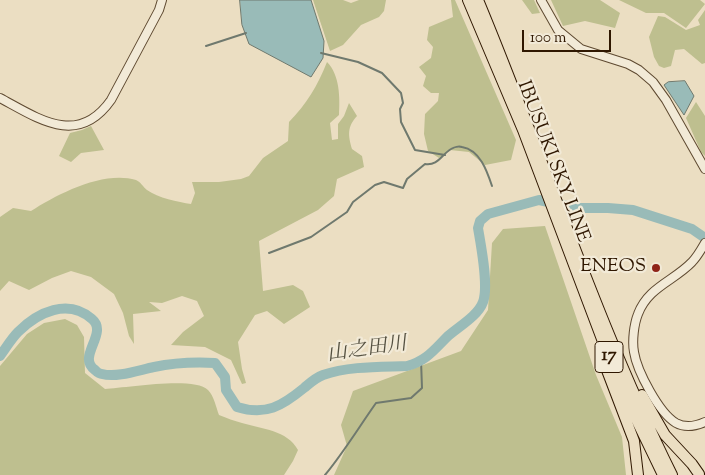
<!DOCTYPE html>
<html>
<head>
<meta charset="utf-8">
<style>
  body { margin:0 }
  #map { position:relative; width:705px; height:475px; overflow:hidden; background:#ebdec2; font-family:"Sorts Mill Goudy",serif }
  canvas { display:block }
  .scale { position:absolute; left:522px; top:30px; width:89px; height:22px; box-sizing:border-box; border:2px solid #2f1700; border-top:0; padding-left:6px; font-size:15px; line-height:18px; white-space:nowrap; color:#2f1700; -webkit-text-stroke:4px #f2ead7; paint-order:stroke }
</style>
</head>
<body>
<div id="map">
<canvas width="705" height="475"></canvas>
<div class="scale">100 m</div>
</div>
<script>
const ctx = document.querySelector('canvas').getContext('2d');
ctx.lineJoin = 'round';
function fillPath(path, color) { ctx.fillStyle = color; ctx.fill(path, 'evenodd'); }
function trace(path, color, width, dash) { ctx.strokeStyle = color; ctx.lineWidth = width; ctx.lineCap = dash ? 'butt' : 'round'; ctx.setLineDash(dash || []); ctx.stroke(path); }
function label(font, color, halo, rows, align = 'center') {
  ctx.font = font + ' "Sorts Mill Goudy","Noto Serif JP",serif'; ctx.lineWidth = 4.5; ctx.setLineDash([]); ctx.textBaseline = 'middle'; ctx.strokeStyle = halo; ctx.fillStyle = color; for (const [text, x, y, turn = 0] of rows) {
    ctx.save(); ctx.translate(x, y); ctx.rotate((+turn || 0) * Math.PI / 180); ctx.textAlign = isNaN(turn) ? turn : align; if (halo) ctx.strokeText(text, 0, 0); ctx.fillText(text, 0, 0); ctx.restore();
  }
}
const green = new Path2D(`
  M 313,0 L 343,0 L 351,3 L 359,0 L 386,0 L 384,11 L 379,17 L 361,25 L 343,45 L 330,51 Z
  M 451,0 L 455,0 L 516,140 L 511,160 L 485,165 L 469,152 L 450,150 L 439,158 L 428,151 L 424,134 L 425,114 L 438,101 L 439,93 L 431,93 L 423,86 L 426,76 L 419,67 L 431,58 L 433,47 L 427,40 L 429,27 L 453,17 Z
  M 522,0 L 534,0 L 540,13 L 532,14 Z
  M 551,0 L 600,0 L 620,13 L 615,28 L 585,21 L 563,26 Z
  M 619,0 L 700,0 L 705,4 L 686,28 L 664,13 L 646,13 Z
  M 705,10 L 705,63 L 702,64 L 684,49 L 675,50 L 671,66 L 664,68 L 659,66 L 654,57 L 649,37 L 658,16 L 665,17 L 686,30 L 700,25 L 698,20 Z
  M 327,62 C 340,75 340,98 339,115 L 330,123 L 332,140 L 338,139 L 338,124 L 344,116 L 349,103 L 357,116 C 347,127 348,135 352,149 L 362,156 L 364,167 L 337,179 L 334,196 L 318,210 L 259,241 L 263,291 L 293,285 L 303,291 L 310,307 L 284,324 L 267,311 L 255,315 L 238,342 L 242,369 L 246,383 L 242,384 L 231,360 L 205,347 L 171,345 L 183,332 L 204,316 L 197,301 L 182,296 L 162,303 L 149,302 L 161,311 L 133,314 L 134,344 L 129,336 L 123,313 L 114,294 L 91,277 L 71,271 L 52,278 L 29,290 L 9,281 L 0,291 L 0,217 L 13,208 L 31,211 C 57,194 104,170 136,180 C 141,182 143,187 147,190 C 158,198 178,202 191,204 L 195,193 L 192,182 L 219,182 L 241,179 L 249,176 L 263,158 L 288,141 L 289,122 C 307,103 317,87 327,62 Z
  M 696,102 L 705,116 L 705,156 L 701,152 L 686,118 Z
  M 91,126 L 104,150 L 81,153 L 71,162 L 59,156 L 70,133 L 82,130 Z
  M 545,226 L 596,375 L 622,437 L 626,475 L 334,475 L 347,446 L 341,425 L 353,391 L 461,351 L 488,310 L 492,243 L 503,229 Z
  M 65,319 L 77,325 L 84,337 L 85,373 L 105,389 C 125,388 194,376 208,390 C 214,396 216,407 219,415 C 227,418 234,421 242,423 C 262,429 287,430 298,450 L 293,461 L 284,475 L 0,475 L 0,366 L 27,334 L 44,323 Z`);
const water = new Path2D(`
  M 240,0 L 311,0 L 324,41 L 323,58 L 311,77 L 249,44 L 242,25 Z
  M 685,81 L 694,96 L 684,115 L 664,85 L 668,82 Z`);
const stream = new Path2D(`
  M 206,46 L 246,33
  M 321,53 L 358,62 L 382,73 L 401,93 L 403,103 L 400,109 L 401,122 L 415,150 L 445,155
  M 269,253 L 311,237 L 347,212 L 353,202 L 375,185 L 384,182 L 403,188 L 407,179 L 425,164 C 438,166 441,155 451,149 C 454,147 459,146 462,147 C 480,150 487,171 492,186
  M 325,475 C 344,452 359,427 376,403 L 411,398 L 422,388 L 421,360`);
const river = new Path2D(`
  M 0,356 C 6,348 11,339 18,332 C 38,312 68,298 92,319 C 109,333 76,357 95,370 C 97,372 100,374 102,374 C 117,378 139,370 154,367 C 173,363 196,362 215,363 L 225,377 L 226,390 L 237,407 C 266,416 282,406 304,388 C 310,383 315,378 323,375 C 349,366 380,367 407,366 C 426,361 434,350 447,337 C 458,327 478,316 483,302 C 489,286 481,246 478,228 L 480,221 L 488,214 L 539,200 L 577,208 L 608,208 L 633,210 L 692,229 L 705,238`);
const minor = new Path2D(`
  M 541,0 L 558,30 L 581,49 L 628,64 L 639,70 L 653,82 L 666,100 L 705,169
  M 0,98 C 39,119 78,147 111,100 L 159,10 L 162,0
  M 705,243 C 701,250 697,257 692,262 C 674,281 648,287 638,314 C 634,324 632,341 634,352 C 637,371 659,413 676,423 C 685,428 696,426 705,422`);
const major = new Path2D(`
  M 468,0 L 523,130 L 611,363 L 638,423 L 663,475
  M 478,0 C 544,158 596,322 672,475
  M 605,365 L 634,441 L 638,475
  M 642,395 L 665,435 L 692,464 L 699,474`);
const markers = [
  [656,268,5,"#8f2418"]
];
const shields = [
  [609,357,28]
];
const shieldNames = [
  ["17",609,357]
];
const streetNames = [
  ["IBUSUKI SKY LINE",552,162,69]
];
const poiNames = [
  ["ENEOS",646,268]
];
const waterNames = [
  ["山之田川",367,351,-8]
];
fillPath(green, '#bebf8f');
fillPath(water, '#99bbb8');
trace(water, '#6f796e', 1);
trace(stream, '#6f796e', 2);
trace(river, '#99bbb8', 10);
trace(minor, '#5e4930', 10);
trace(major, '#2f1700', 12);
trace(minor, '#f2ead7', 8);
trace(major, '#ebdec2', 10);
for (const [x, y, r, color] of markers) { const dot = new Path2D(); dot.arc(x, y, r, 0, 2 * Math.PI); ctx.fillStyle = color; ctx.fill(dot); trace(dot, '#f2ead7', 2); }
for (const [x, y, w] of shields) { const box = new Path2D(); box.roundRect(x - w / 2, y - 15.5, w, 31, 4); ctx.fillStyle = '#f2ead7'; ctx.fill(box); trace(box, '#2f1700', 1); }
label('bold 18px', '#2f1700', null, shieldNames);
label('19px', '#2f1700', '#f2ead7', streetNames);
label('19px', '#2f1700', '#f2ead7', poiNames, 'right');
label('italic 20px', '#545040', '#f2ead7', waterNames);
</script>
</body>
</html>
